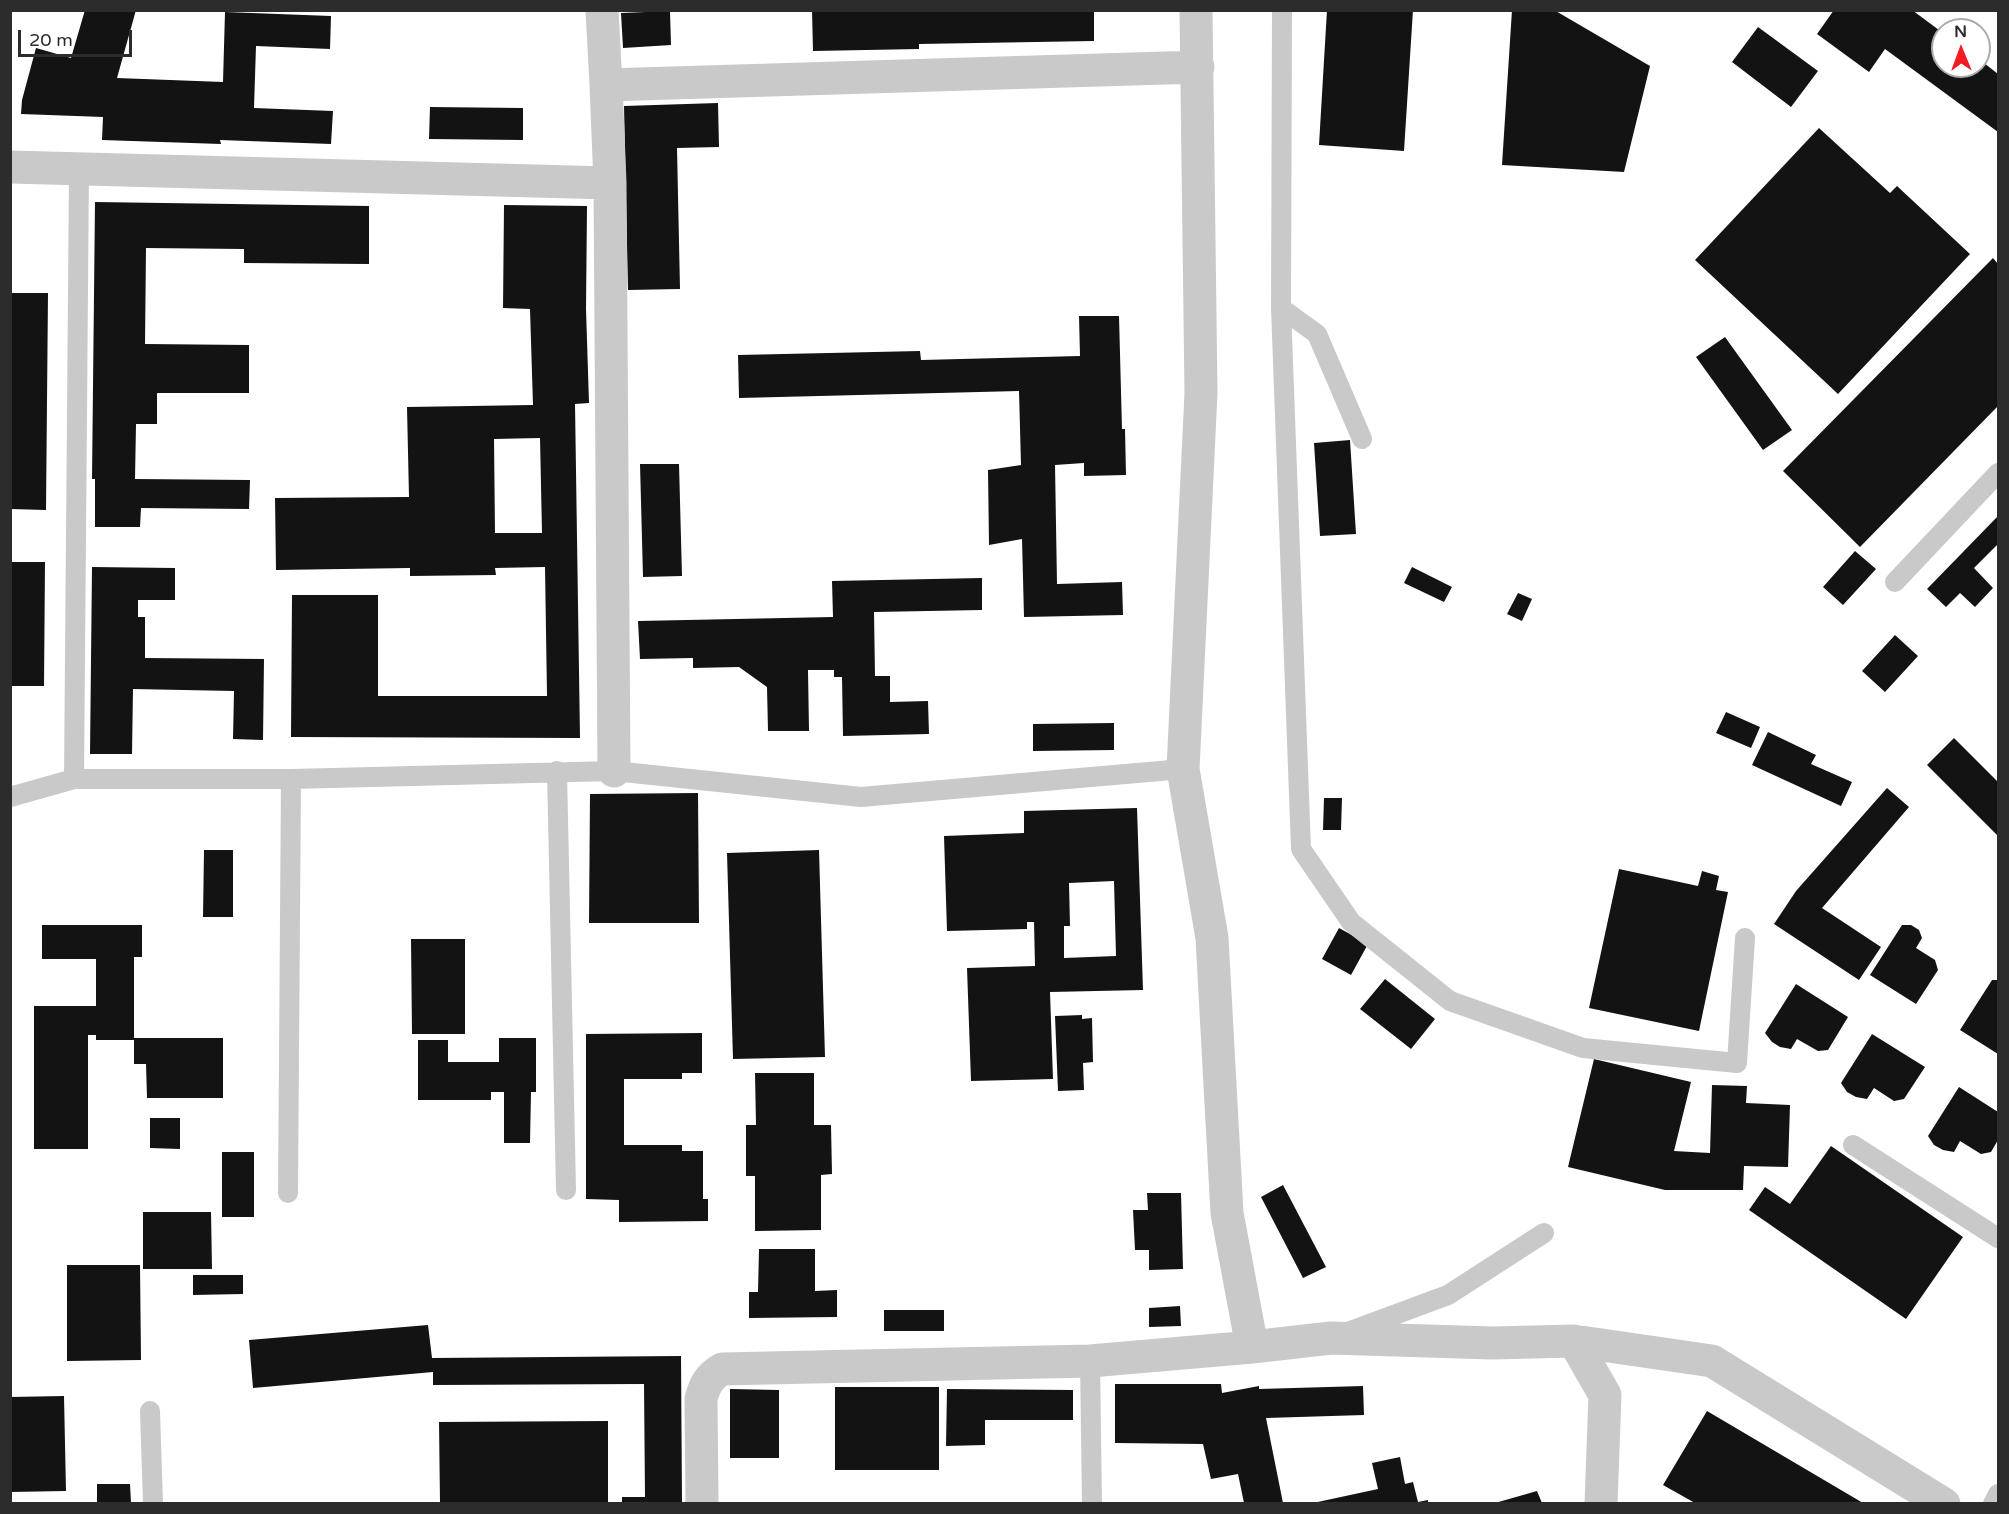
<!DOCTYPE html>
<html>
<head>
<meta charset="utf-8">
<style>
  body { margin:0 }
  #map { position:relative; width:2009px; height:1514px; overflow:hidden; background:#fff; font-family:"Varela Round",sans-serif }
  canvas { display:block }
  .frame { position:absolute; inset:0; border:12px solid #2c2c2c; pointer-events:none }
  .north { position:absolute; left:1931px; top:18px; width:60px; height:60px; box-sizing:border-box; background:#fff; border:2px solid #ababab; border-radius:50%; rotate:359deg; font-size:16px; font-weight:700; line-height:24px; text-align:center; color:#2c2c2c }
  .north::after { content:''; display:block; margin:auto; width:21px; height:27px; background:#f41c24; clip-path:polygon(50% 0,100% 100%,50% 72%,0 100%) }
  .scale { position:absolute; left:18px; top:30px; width:114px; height:27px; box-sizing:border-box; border:3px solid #2c2c2c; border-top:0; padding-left:8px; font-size:18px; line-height:21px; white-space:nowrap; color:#2c2c2c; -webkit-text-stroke:4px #fff; paint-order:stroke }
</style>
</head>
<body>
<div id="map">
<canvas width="2009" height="1514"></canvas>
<div class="frame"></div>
<div class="north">N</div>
<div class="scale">20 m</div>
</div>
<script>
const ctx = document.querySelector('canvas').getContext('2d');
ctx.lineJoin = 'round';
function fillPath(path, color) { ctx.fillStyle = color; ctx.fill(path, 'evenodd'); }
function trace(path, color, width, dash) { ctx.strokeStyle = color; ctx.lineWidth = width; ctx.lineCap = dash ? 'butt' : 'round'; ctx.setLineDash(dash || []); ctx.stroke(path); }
const building = new Path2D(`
  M 85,10 L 136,10 L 117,78 L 223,82 L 225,12 L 331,16 L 330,49 L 256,46 L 254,108 L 333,111 L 331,144 L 220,140 L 221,144 L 102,140 L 103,117 L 21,114 L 22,100 L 36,48 L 71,58 Z
  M 812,10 L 1094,10 L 1094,41 L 919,44 L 919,49 L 813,51 Z
  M 1327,10 L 1413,10 L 1404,151 L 1319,145 Z
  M 1512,10 L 1554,10 L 1650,66 L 1624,172 L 1502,165 Z
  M 1834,10 L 1912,10 L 1943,33 L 1943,66 L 1979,66 L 1979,59 L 1998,74 L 1998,132 L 1885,49 L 1869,72 L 1817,34 Z
  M 670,11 L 671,45 L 623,48 L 621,13 Z
  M 1758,27 L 1818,71 L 1791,107 L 1732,62 Z
  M 718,103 L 719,147 L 677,148 L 680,289 L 628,290 L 624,106 Z
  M 430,107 L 523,108 L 523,140 L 429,139 Z
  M 1819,128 L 1890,193 L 1897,186 L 1970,254 L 1838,394 L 1695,260 Z
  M 95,202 L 369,206 L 369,264 L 244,263 L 244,249 L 146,248 L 145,344 L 249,345 L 249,393 L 157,393 L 157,424 L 136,424 L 135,479 L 250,480 L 249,509 L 141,508 L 140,527 L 95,527 L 95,479 L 92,479 Z
  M 504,205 L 587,206 L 586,309 L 589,403 L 575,404 L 580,738 L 291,737 L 292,595 L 378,595 L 378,696 L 547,696 L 545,567 L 495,568 L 496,575 L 410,576 L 410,568 L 276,570 L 275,498 L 409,497 L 407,407 L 533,405 L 530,309 L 503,308 ZM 540,438 L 542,533 L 495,533 L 494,439 Z
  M 1993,258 L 1998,264 L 1998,406 L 1860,547 L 1783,471 Z
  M 10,293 L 48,293 L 46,510 L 10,509 Z
  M 1079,316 L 1119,316 L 1122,429 L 1125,429 L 1126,475 L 1084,476 L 1084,463 L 1055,465 L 1057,584 L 1122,582 L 1123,615 L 1024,617 L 1022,539 L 989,545 L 988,470 L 1021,465 L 1019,391 L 739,398 L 738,355 L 920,351 L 921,360 L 1080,356 Z
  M 1725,337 L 1792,430 L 1763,450 L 1696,357 Z
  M 1350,440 L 1356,534 L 1320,536 L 1314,443 Z
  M 640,464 L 679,464 L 682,576 L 643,577 Z
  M 1998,516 L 1998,544 L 1974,568 L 1993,588 L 1975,607 L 1960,593 L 1946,607 L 1927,589 Z
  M 1855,551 L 1876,569 L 1843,605 L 1823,587 Z
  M 10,562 L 45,562 L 44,686 L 10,686 Z
  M 92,567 L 175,568 L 175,600 L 138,600 L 138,617 L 145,617 L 145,658 L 264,659 L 263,740 L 233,739 L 234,691 L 133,689 L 132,754 L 90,754 Z
  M 1412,567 L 1452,587 L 1444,602 L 1404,583 Z
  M 982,578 L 982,610 L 874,612 L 875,676 L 890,676 L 890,702 L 928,701 L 929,734 L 843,736 L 842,677 L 834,677 L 834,670 L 808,670 L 809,731 L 768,731 L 767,687 L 739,667 L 693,668 L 693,658 L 640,659 L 638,621 L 833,617 L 832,581 Z
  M 1518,593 L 1532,599 L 1522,621 L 1507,614 Z
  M 1895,635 L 1918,656 L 1885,692 L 1862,671 Z
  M 1726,712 L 1760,727 L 1751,748 L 1716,733 Z
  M 1114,723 L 1114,750 L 1033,751 L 1033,724 Z
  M 1768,732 L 1816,755 L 1811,764 L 1852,782 L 1841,806 L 1752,765 Z
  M 1954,738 L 1998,782 L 1998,836 L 1927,765 Z
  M 1887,788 L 1909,807 L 1822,908 L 1881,947 L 1859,980 L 1774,924 L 1796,891 Z
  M 698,793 L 699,923 L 589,923 L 590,794 Z
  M 1324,798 L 1342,798 L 1341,830 L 1323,830 Z
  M 1137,808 L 1143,990 L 1050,992 L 1053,1079 L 971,1081 L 967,968 L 1035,966 L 1034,922 L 1027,922 L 1027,929 L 947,931 L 944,836 L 1024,833 L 1024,811 ZM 1114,881 L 1116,956 L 1064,958 L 1064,926 L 1070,926 L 1069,883 Z
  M 204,850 L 233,850 L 233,917 L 203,917 Z
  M 819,850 L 825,1057 L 733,1059 L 727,853 Z
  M 1619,869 L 1698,886 L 1702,871 L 1719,876 L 1716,890 L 1728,892 L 1699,1031 L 1589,1008 Z
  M 42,925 L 142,925 L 142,957 L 134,957 L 134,1038 L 223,1038 L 223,1098 L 147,1098 L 146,1064 L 134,1064 L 134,1040 L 96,1040 L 96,1035 L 88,1035 L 88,1149 L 34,1149 L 34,1006 L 96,1006 L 96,959 L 42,959 Z
  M 1902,925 L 1911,925 L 1919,930 L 1922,938 L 1916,948 L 1935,960 L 1938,970 L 1916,1004 L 1870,975 Z
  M 1339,928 L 1368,944 L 1351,975 L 1322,959 Z
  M 411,939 L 465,939 L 465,1034 L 412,1034 Z
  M 1385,979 L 1435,1019 L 1411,1049 L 1360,1009 Z
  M 1992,980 L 1998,980 L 1998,1054 L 1960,1030 Z
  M 1796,984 L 1848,1017 L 1828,1050 L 1818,1051 L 1797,1039 L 1791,1049 L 1780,1047 L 1772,1042 L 1765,1033 Z
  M 1082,1015 L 1082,1019 L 1092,1018 L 1093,1062 L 1083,1063 L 1084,1090 L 1058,1091 L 1055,1016 Z
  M 702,1033 L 702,1073 L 682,1073 L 682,1079 L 624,1079 L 624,1145 L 682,1145 L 682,1151 L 703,1151 L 703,1199 L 708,1199 L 708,1221 L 619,1222 L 619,1200 L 586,1199 L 586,1034 Z
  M 1872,1034 L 1925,1067 L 1904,1099 L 1894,1101 L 1874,1088 L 1867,1099 L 1856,1097 L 1847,1092 L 1841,1083 Z
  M 499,1038 L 536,1038 L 536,1092 L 531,1092 L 530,1143 L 504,1143 L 504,1092 L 491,1092 L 491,1100 L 418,1100 L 418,1040 L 448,1040 L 448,1062 L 499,1062 Z
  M 1594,1059 L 1691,1082 L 1674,1151 L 1710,1153 L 1712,1085 L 1747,1086 L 1746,1103 L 1790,1105 L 1788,1167 L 1744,1166 L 1743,1190 L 1665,1190 L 1568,1167 Z
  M 755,1073 L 814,1073 L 814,1125 L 831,1125 L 832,1174 L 821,1175 L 821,1230 L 755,1231 L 755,1176 L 746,1176 L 746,1125 L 756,1125 Z
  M 1959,1087 L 1998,1112 L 1998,1140 L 1991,1152 L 1981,1154 L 1960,1141 L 1954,1152 L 1943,1150 L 1934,1145 L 1928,1136 Z
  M 150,1118 L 180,1118 L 180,1149 L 150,1148 Z
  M 1831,1146 L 1963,1237 L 1906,1319 L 1749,1210 L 1765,1187 L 1790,1204 Z
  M 222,1152 L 254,1152 L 254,1217 L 222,1217 Z
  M 1283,1185 L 1326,1267 L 1303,1278 L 1261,1197 Z
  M 1147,1193 L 1181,1193 L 1183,1269 L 1149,1270 L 1149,1250 L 1135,1250 L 1133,1210 L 1148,1210 Z
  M 143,1212 L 211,1212 L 212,1269 L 143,1269 Z
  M 759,1249 L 815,1249 L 815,1291 L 837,1290 L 837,1317 L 749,1318 L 749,1292 L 758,1292 Z
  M 67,1265 L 140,1265 L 141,1360 L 67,1361 Z
  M 193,1275 L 243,1275 L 243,1294 L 193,1295 Z
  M 1180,1306 L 1181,1326 L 1149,1327 L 1149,1308 Z
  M 884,1310 L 944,1310 L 944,1331 L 884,1331 Z
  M 428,1325 L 432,1358 L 681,1356 L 682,1503 L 622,1503 L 622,1497 L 645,1497 L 644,1384 L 433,1385 L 433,1372 L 253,1388 L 249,1340 Z
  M 1115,1384 L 1221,1384 L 1222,1393 L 1259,1386 L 1259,1389 L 1363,1386 L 1364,1415 L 1266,1418 L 1283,1503 L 1244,1503 L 1238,1474 L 1211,1479 L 1203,1444 L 1115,1443 Z
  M 835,1387 L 939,1387 L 939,1470 L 835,1470 Z
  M 730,1389 L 779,1390 L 779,1458 L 730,1458 Z
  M 947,1389 L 1073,1390 L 1073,1420 L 985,1420 L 985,1445 L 946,1446 Z
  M 64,1396 L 66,1491 L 10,1492 L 10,1397 Z
  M 1707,1411 L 1863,1503 L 1695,1503 L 1663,1485 Z
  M 608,1421 L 608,1503 L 440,1503 L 439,1422 Z
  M 1400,1457 L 1405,1484 L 1413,1482 L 1418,1502 L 1428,1500 L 1428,1503 L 1313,1503 L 1378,1489 L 1372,1463 Z
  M 97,1484 L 130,1484 L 131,1503 L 97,1503 Z
  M 1537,1491 L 1542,1503 L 1495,1503 Z`);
const service = new Path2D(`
  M 1282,10 L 1281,308 L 1301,849 L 1351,922 L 1450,1001 L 1583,1048 L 1737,1063 L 1745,938
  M 1281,308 L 1317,334 L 1362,439
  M 1895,582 L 1998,473
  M 557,771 L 566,1190
  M 74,779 L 79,169
  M 10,797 L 74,779 L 291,779 L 614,771 L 861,797 L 1183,769
  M 1853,1145 L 1998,1238
  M 288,1193 L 291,779
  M 1348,1332 L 1448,1295 L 1544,1233
  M 1090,1361 L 1092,1504
  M 150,1411 L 153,1504
  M 1993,1504 L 1998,1494`);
const minor = new Path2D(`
  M 602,10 L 606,85
  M 10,167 L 610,183
  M 614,771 L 610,183 L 606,85 L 1198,67
  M 1574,1341 L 1712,1361 L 1944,1504
  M 1252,1347 L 1331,1338 L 1492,1343 L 1574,1341 L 1605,1395 L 1601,1504
  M 702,1504 L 701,1399 C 705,1384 709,1377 722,1369 L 1090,1361 L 1252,1347 L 1227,1213 L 1212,938 L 1183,769 L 1201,393 L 1196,10`);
fillPath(building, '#131313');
trace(service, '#c9c9c9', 20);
trace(minor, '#c9c9c9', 33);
</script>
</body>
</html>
